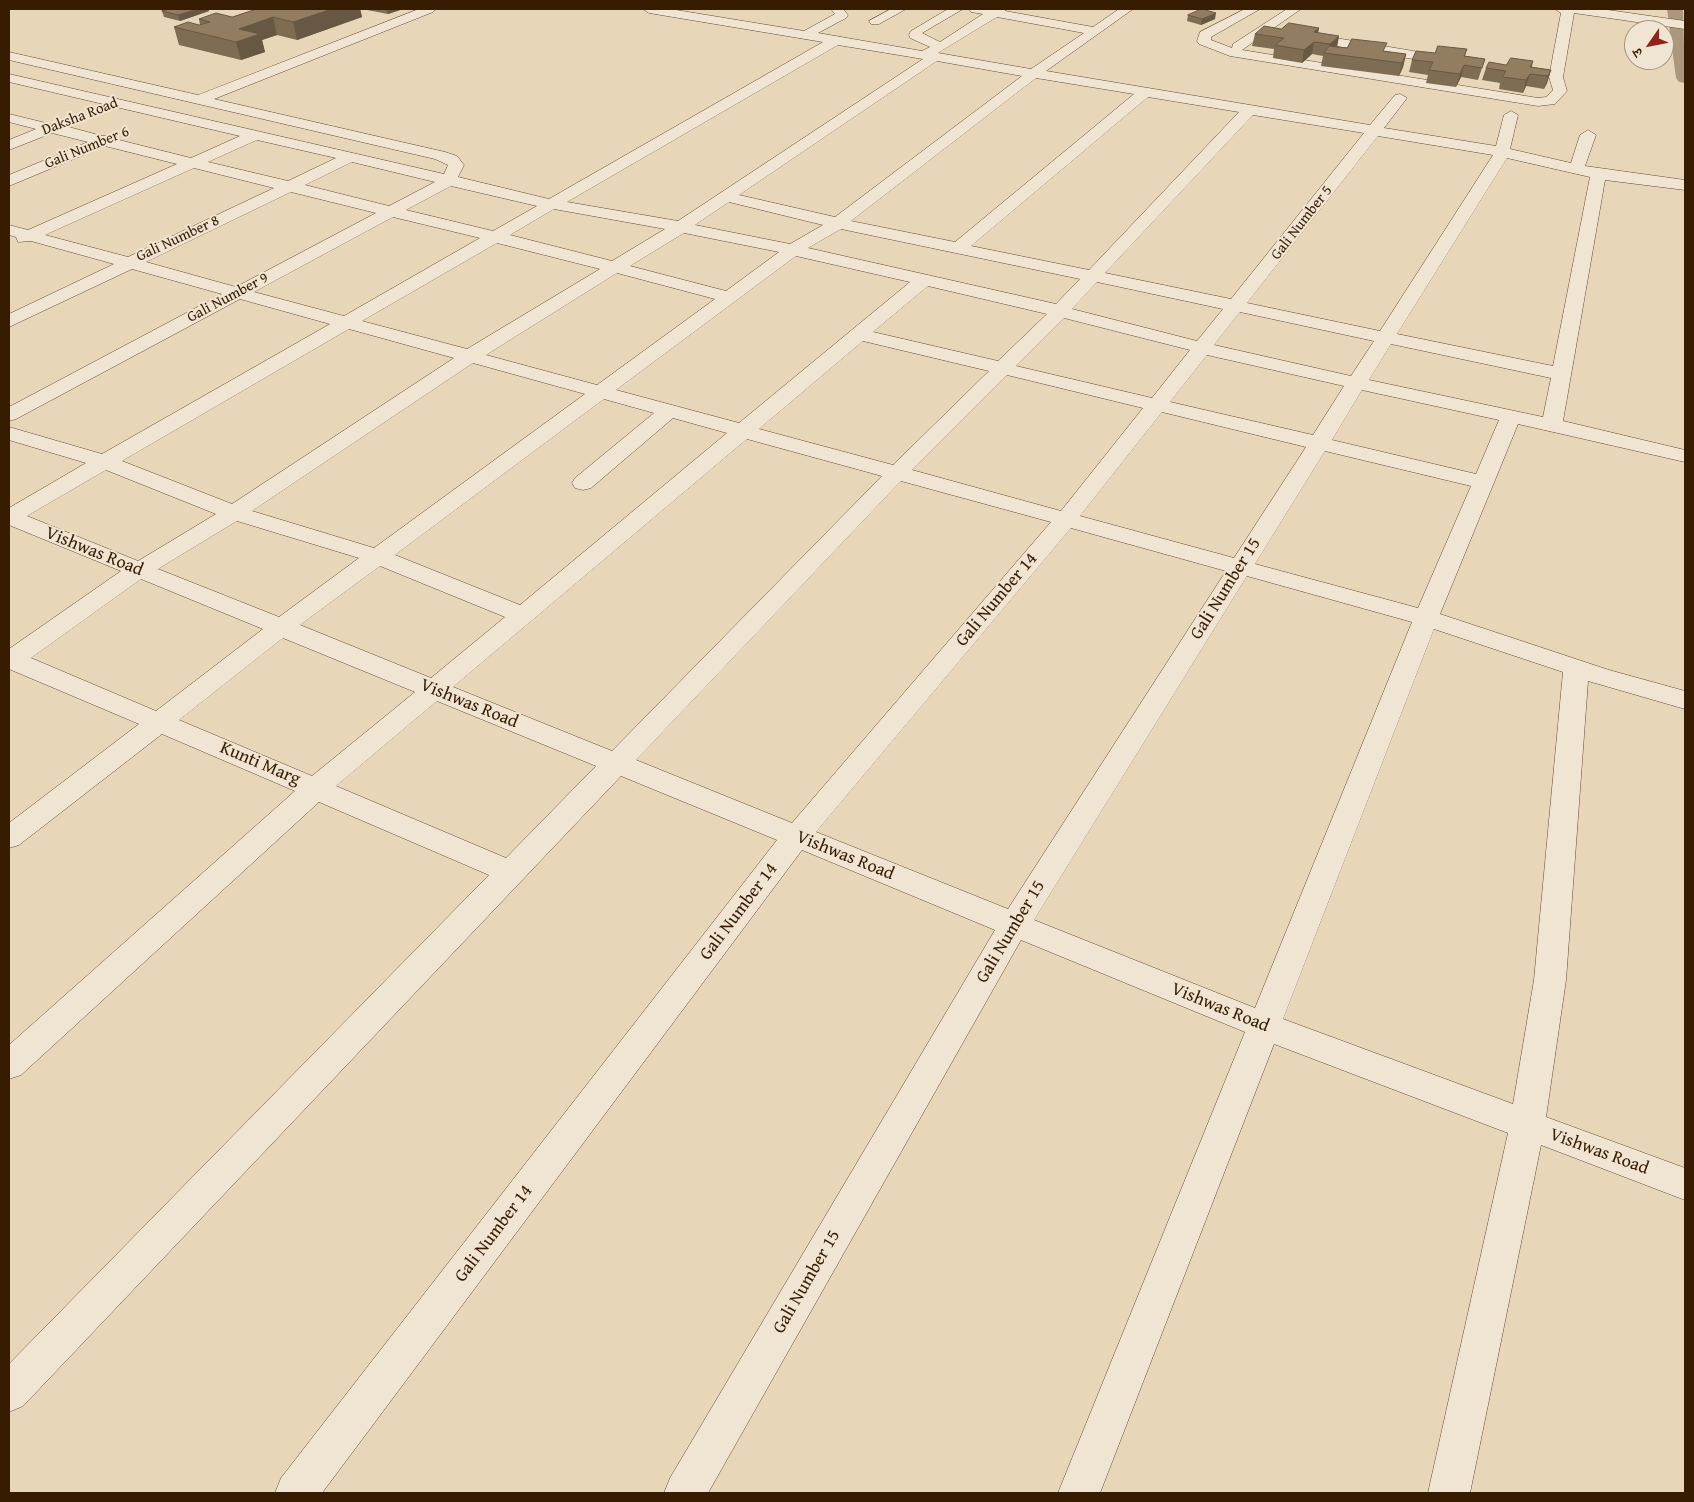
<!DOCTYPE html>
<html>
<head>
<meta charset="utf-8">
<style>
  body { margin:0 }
  #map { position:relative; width:1694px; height:1502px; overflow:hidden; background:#e8d6b9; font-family:"Gentium Book Plus","Noto Serif Devanagari",serif }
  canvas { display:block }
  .frame { position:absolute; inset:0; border:10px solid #361d02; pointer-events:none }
  .north { position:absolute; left:1624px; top:20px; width:50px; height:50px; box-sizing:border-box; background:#f0e4d2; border:1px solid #a6947f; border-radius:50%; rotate:237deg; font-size:14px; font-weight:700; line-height:20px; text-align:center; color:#361d02 }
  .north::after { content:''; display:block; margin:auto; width:18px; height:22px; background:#8f2418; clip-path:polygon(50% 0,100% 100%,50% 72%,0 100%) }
</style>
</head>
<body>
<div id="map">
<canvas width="1694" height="1502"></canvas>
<div class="frame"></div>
<div class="north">उ</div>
</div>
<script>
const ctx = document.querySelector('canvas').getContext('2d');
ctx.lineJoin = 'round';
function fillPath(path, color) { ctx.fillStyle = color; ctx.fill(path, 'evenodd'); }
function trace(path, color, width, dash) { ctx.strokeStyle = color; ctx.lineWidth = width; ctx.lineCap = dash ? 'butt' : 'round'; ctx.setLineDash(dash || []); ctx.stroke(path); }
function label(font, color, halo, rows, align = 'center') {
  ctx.font = font + ' "Gentium Book Plus",serif'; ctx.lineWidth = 4; ctx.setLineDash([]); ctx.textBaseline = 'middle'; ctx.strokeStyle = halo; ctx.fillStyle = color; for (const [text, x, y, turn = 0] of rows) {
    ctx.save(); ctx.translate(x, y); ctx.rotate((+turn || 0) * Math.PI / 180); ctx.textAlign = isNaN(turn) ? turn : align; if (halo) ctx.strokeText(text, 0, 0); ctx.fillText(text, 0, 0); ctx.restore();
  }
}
const canal = new Path2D(`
  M 1667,9 L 1683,9 L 1685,83 L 1679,82 L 1676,78 Z`);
const minor = new Path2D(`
  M 419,9 L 435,9 L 433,12 L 214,99 L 445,152 L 457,156 L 464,165 L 458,177 L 549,199 L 823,42 L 649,13 L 643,9 L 670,9 L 804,31 L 835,14 L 831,9 L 843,9 L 848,15 L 846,18 L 818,33 L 922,51 L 930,47 L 910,38 L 909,35 L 911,31 L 948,9 L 963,9 L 922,33 L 940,42 L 983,14 L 971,12 L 969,9 L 1006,9 L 1005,11 L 1093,27 L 1119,9 L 1133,9 L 1046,71 L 1370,125 L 1395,95 L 1400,94 L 1407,98 L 1384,128 L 1496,146 L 1504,115 L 1511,111 L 1518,115 L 1510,149 L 1571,163 L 1580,135 L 1588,130 L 1596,135 L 1585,166 L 1685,180 L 1685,190 L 1605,180 L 1563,421 L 1685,450 L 1685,462 L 1518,424 L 1440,614 L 1609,670 L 1685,691 L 1685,709 L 1588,681 L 1566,980 L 1546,1117 L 1685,1168 L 1685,1200 L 1541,1145 L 1470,1493 L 1428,1493 L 1508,1133 L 1274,1044 L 1100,1493 L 1058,1493 L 1245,1032 L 1021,940 L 708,1493 L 664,1493 L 670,1478 L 995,930 L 802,850 L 322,1493 L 275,1493 L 281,1478 L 777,840 L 621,776 L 23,1406 L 9,1412 L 9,1364 L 489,875 L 319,802 L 21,1075 L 9,1079 L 9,1045 L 295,791 L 162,734 L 19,845 L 9,848 L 9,823 L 139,724 L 9,669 L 9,649 L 121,571 L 9,525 L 9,508 L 86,463 L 9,440 L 9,427 L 102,454 L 330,324 L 240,299 L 16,419 L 9,421 L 9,407 L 222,294 L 132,269 L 9,327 L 9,314 L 114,264 L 31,241 L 18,242 L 16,237 L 9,235 L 9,225 L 28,230 L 177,164 L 105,146 L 9,186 L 9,175 L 88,142 L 52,133 L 9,150 L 9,140 L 36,129 L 9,122 L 9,114 L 50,124 L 54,123 L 102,136 L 113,136 L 115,139 L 191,158 L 240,136 L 9,82 L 9,74 L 444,174 L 448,165 L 435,159 L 9,60 L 9,52 L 198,95 ZM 997,17 L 1084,33 L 1031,69 L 938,53 ZM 838,45 L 923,59 L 678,221 L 567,202 ZM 937,61 L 1022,76 L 835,217 L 739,195 ZM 1036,78 L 1134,94 L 955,242 L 851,221 ZM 1148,97 L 1239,112 L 1089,270 L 971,246 ZM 1253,115 L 1364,133 L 1231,299 L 1105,273 ZM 1378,136 L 1493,155 L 1380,331 L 1247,303 ZM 257,140 L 336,158 L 288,181 L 208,162 ZM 1507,158 L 1590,177 L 1553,366 L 1397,334 ZM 352,162 L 435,182 L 389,206 L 305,185 ZM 194,168 L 274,188 L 128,257 L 45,235 ZM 451,186 L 537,206 L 493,231 L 406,210 ZM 291,192 L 376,213 L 236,287 L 146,262 ZM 729,202 L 823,225 L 790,244 L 695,225 ZM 554,209 L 665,229 L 612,261 L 510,235 ZM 393,217 L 480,238 L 344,316 L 254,292 ZM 841,229 L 1080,279 L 1056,304 L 808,248 ZM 684,233 L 779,252 L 726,291 L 630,266 ZM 497,243 L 600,269 L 467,349 L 362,321 ZM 796,256 L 910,282 L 739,423 L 616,390 ZM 617,273 L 715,299 L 597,385 L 486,355 ZM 1097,282 L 1223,309 L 1197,341 L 1072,309 ZM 928,286 L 1047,314 L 998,361 L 873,332 ZM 1240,312 L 1374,341 L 1351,376 L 1214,345 ZM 1064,318 L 1190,350 L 1152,398 L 1016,366 ZM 349,329 L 454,358 L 232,504 L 122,461 ZM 863,341 L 989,371 L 893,465 L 759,429 ZM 1391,344 L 1551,378 L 1543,417 L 1369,380 ZM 1207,355 L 1344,386 L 1313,435 L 1170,402 ZM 473,363 L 585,394 L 374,548 L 252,511 ZM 1007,375 L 1143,408 L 1061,511 L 912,470 ZM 1362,390 L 1499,420 L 1476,474 L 1332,440 ZM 604,399 L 654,413 L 575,478 L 572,483 L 575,488 L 583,490 L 591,488 L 673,418 L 727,433 L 520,605 L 395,555 ZM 1162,412 L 1306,447 L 1234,558 L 1080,516 ZM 747,439 L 882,476 L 612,751 L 453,687 ZM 1325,451 L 1471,486 L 1418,608 L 1255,564 ZM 106,470 L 216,514 L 138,561 L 27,516 ZM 901,481 L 1051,522 L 792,823 L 636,760 ZM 237,521 L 359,558 L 279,617 L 158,569 ZM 1071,528 L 1226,571 L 1008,909 L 816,832 ZM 380,566 L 505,617 L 431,678 L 300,625 ZM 1247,576 L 1412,622 L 1255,1008 L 1034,920 ZM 141,579 L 263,629 L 156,711 L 31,658 ZM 1434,629 L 1563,672 L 1534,980 L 1513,1104 L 1283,1019 ZM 283,638 L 415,692 L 312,776 L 179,720 ZM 437,701 L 596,766 L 506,858 L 336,786 Z
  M 891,9 L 906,9 L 879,24 L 871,24 L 869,21 Z
  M 1245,9 L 1260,9 L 1211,37 L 1211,40 L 1232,48 L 1233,44 L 1287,9 L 1301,9 L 1242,50 L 1538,98 L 1546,97 L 1553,90 L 1549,77 L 1561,13 L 1555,9 L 1601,9 L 1685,21 L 1685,29 L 1574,13 L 1563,77 L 1567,91 L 1555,104 L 1538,106 L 1230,56 L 1199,44 L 1197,41 L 1200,32 Z
  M 1300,32 L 1425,53 L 1432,57 L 1425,61 L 1295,39 L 1293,36 Z`);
const wall = new Path2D(`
  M 171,9 L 208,9 L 209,11 L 180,21 L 164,17 L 162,11 Z
  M 257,9 L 360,9 L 362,17 L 297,40 L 277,35 L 262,40 L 265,52 L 241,60 L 179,45 L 174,27 L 199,25 L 200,25 L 199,19 L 232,17 Z
  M 362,9 L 403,9 L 388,14 Z
  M 1188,15 L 1215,19 L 1201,25 L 1187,21 Z
  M 1319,28 L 1318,33 L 1337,47 L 1406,54 L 1403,67 L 1399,76 L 1321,66 L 1323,56 L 1312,54 L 1302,63 L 1273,58 L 1274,49 L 1252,46 L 1255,34 L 1281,29 Z
  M 1467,49 L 1465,56 L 1485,59 L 1478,80 L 1461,77 L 1456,87 L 1426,83 L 1428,75 L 1409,72 L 1412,60 L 1435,53 Z
  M 1533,61 L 1532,67 L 1551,70 L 1547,83 L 1544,89 L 1526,86 L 1523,93 L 1499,89 L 1500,83 L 1482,80 L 1486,68 Z`);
const shadedWall = new Path2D(`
  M 198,9 L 208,9 L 209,11 L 180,21 L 178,15 Z
  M 332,9 L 360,9 L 362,17 L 297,40 L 293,22 Z
  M 387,9 L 403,9 L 388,14 Z
  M 1216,13 L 1215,19 L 1201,25 L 1202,19 Z
  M 273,17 L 277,35 L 262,40 L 265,52 L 241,60 L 236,42 L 239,29 Z
  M 1319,28 L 1316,40 L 1314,42 L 1312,54 L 1302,63 L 1304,50 L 1314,32 Z
  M 1339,36 L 1337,48 L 1328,54 L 1330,44 Z
  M 1406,54 L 1403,67 L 1399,76 L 1402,63 Z
  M 1464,65 L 1461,77 L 1456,87 L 1460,74 Z
  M 1551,70 L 1547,83 L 1544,89 L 1548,76 Z
  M 1530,74 L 1526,86 L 1523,93 L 1526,80 Z`);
const building = new Path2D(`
  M 171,9 L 198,9 L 178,15 L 162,11 Z
  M 257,9 L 332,9 L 293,22 L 273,17 L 239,29 L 260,34 L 236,42 L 174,27 L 188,22 L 199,25 L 210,22 L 199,19 L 216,13 L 232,17 Z
  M 1202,9 L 1216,13 L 1202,19 L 1188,15 Z
  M 1289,23 L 1319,28 L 1314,32 L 1339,36 L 1330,44 L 1314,42 L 1304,50 L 1275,45 L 1284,38 L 1255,34 L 1264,26 L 1281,29 Z
  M 1352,39 L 1387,43 L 1383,51 L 1406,54 L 1402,63 L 1324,53 L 1329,46 L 1347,48 Z
  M 1438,46 L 1467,49 L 1464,56 L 1485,59 L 1482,68 L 1464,65 L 1460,74 L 1429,70 L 1433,62 L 1412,60 L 1416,51 L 1435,53 Z
  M 1511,58 L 1533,61 L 1530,67 L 1551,70 L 1548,76 L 1530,74 L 1526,80 L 1502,77 L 1506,71 L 1486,68 L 1489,62 L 1506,65 Z`);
const farStreetnames = [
  ["Daksha Road",80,117,-21],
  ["Gali Number 6",87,148,-22],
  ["Gali Number 5",1302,223,-52],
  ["Gali Number 8",178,239,-25],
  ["Gali Number 9",228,298,-28]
];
const streetNames = [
  ["Vishwas Road",94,552,22],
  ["Gali Number 15",1226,589,-58],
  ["Gali Number 14",997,600,-50],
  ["Vishwas Road",469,704,22],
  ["Kunti Marg",260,764,23],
  ["Vishwas Road",845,856,22],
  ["Gali Number 14",739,912,-53],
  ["Gali Number 15",1011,932,-59],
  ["Vishwas Road",1220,1008,22],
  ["Vishwas Road",1599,1152,20],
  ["Gali Number 14",494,1234,-53],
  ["Gali Number 15",807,1282,-60]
];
fillPath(canal, '#ab977b');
trace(minor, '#624b30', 1);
fillPath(minor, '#f0e4d2');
fillPath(wall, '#7e6c53');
fillPath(shadedWall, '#675844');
fillPath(building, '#937d61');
trace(building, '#675844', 1);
label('15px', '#361d02', '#f0e4d2', farStreetnames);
label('18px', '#361d02', '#f0e4d2', streetNames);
</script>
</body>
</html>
